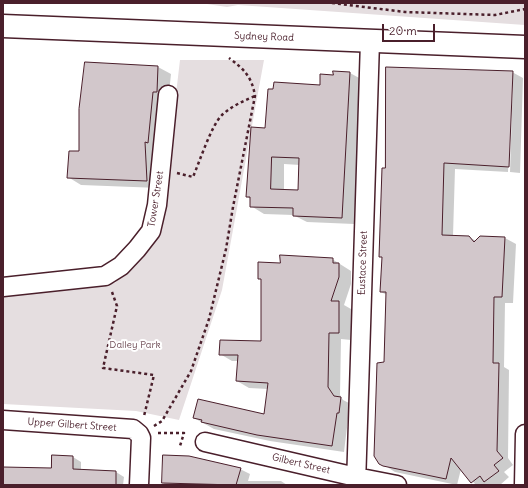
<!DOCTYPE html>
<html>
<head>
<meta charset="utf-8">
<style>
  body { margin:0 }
  #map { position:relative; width:528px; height:488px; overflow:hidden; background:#fff; font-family:Delius,sans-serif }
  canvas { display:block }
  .frame { position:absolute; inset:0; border:4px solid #4a1f2b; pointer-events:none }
  .scale { position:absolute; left:382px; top:24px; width:53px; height:18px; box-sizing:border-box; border:2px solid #4a1f2b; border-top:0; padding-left:5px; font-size:12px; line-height:14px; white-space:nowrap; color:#4a1f2b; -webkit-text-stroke:3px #fff; paint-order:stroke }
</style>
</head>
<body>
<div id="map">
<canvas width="528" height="488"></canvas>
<div class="frame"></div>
<div class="scale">20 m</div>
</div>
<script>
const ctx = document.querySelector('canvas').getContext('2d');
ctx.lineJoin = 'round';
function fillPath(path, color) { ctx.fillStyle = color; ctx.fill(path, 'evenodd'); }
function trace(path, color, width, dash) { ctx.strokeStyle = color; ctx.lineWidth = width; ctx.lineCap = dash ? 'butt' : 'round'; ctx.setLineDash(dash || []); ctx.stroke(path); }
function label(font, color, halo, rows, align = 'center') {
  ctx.font = font + ' Delius,sans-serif'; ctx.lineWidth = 4; ctx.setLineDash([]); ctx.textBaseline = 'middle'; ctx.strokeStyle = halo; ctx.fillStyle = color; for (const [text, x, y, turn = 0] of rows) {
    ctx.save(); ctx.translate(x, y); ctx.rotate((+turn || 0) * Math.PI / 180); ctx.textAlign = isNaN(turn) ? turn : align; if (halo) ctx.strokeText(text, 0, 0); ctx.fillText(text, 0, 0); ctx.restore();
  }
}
const green = new Path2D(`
  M 159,3 L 525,3 L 525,25 L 238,5 L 227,7 L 207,4 Z
  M 180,60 L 264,60 L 222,290 L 179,420 L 136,411 L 3,404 L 3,293 L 115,283 L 160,230 Z`);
const shadow = new Path2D(`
  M 86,63 L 158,67 L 171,74 L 159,188 L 81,185 L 68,177 L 80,152 Z
  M 512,72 L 523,78 L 520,173 L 510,172 L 513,77 L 511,77 L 508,172 L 455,169 L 453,236 L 469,237 L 476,241 L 481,237 L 505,238 L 516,244 L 513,303 L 505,303 L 504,367 L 509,370 L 508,458 L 513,465 L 504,472 L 509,477 L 500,485 L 476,485 L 461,469 L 457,485 L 395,472 L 384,465 L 387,295 L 381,292 L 383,258 L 380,256 L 386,169 Z
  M 350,73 L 363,80 L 354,224 L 307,222 L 293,215 L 264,214 L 251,206 L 251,199 L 247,197 L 266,129 L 267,97 L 321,86 L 334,76 ZM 284,164 L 300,165 L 299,192 L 284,191 Z
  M 332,259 L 351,271 L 351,284 L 344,305 L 351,309 L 351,340 L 341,339 L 340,395 L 343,400 L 353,405 L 351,419 L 348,419 L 344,452 L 270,441 L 214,429 L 194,418 L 265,415 L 268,389 L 249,388 L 237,381 L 239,361 L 232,361 L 220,354 L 262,342 L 262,280 L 259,278 L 281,264 Z
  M 53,456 L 73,457 L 81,462 L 81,470 L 116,472 L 124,477 L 123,485 L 3,485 L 3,468 L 52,469 Z
  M 240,469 L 250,474 L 248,481 L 281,481 L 287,485 L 166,485 L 163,483 Z`);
const building = new Path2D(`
  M 85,62 L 158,66 L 157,92 L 153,92 L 148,143 L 145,142 L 147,181 L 67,178 L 69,151 L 79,151 L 79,109 Z
  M 386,67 L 513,71 L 509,167 L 444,163 L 442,235 L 469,236 L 474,242 L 480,236 L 505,237 L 502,297 L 494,297 L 493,363 L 499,363 L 497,451 L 503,458 L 494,465 L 499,471 L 484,482 L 480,476 L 471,483 L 451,458 L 446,479 L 383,466 L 379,464 L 374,456 L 377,363 L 384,362 L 386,292 L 380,292 L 382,257 L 379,257 L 382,168 L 385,168 Z
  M 333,71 L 350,72 L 342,218 L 293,216 L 293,208 L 250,207 L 250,197 L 246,197 L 251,127 L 265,128 L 268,89 L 273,89 L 274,82 L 320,85 L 320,74 L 333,75 ZM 272,157 L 299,158 L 298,190 L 271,189 Z
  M 280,255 L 333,258 L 333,263 L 339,263 L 339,277 L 331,301 L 339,301 L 339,333 L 329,333 L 328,387 L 334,396 L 341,397 L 339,413 L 337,413 L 332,446 L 257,435 L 201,422 L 202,420 L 193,418 L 198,399 L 264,414 L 268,383 L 236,381 L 238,355 L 219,355 L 220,340 L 261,341 L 261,279 L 258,279 L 258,262 L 280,263 Z
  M 52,455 L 73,456 L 73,469 L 116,471 L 116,485 L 3,485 L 3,467 L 51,468 Z
  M 163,455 L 189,456 L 241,468 L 236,485 L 162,483 Z`);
const path = new Path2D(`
  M 332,3 L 405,12 L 495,15 L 525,9
  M 177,173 L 193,177 C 199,163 212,124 222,115 C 232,106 243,101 255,96
  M 112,292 L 117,306 L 103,368 L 154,375 L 144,416
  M 154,426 L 162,421 L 191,371 L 209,319 L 226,249 L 233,207 L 255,96 C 252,77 244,69 229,58
  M 158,433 L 184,433 L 180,446`);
const minor = new Path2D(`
  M 3,287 L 105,276 L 121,266 L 137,249 L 151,231 L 157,205 L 168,95
  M 3,420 L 133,429 L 139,434 L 141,438 L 139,485
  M 205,442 L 356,477 L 397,485
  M 356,485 L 370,41
  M 524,485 L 525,434`);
const major = new Path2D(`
  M 3,26 L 525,47`);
const streetNames = [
  ["Sydney Road",264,37,2],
  ["Tower Street",156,199,-81],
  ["Eustace Street",363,263,-88],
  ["Upper Gilbert Street",72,425,4],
  ["Gilbert Street",301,464,13]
];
const parkNames = [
  ["Dalley Park",135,345]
];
fillPath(green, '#e5dee0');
fillPath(shadow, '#0003');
fillPath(building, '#d2c7cb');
trace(building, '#4a1f2b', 1);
trace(minor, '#4a1f2b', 21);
trace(major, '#4a1f2b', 25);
trace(path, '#4a1f2b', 2.5, [3, 3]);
trace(minor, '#fff', 18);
trace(major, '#fff', 22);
label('10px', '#4a1f2b', '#fff', streetNames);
label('10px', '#714f58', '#fff', parkNames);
</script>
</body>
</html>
